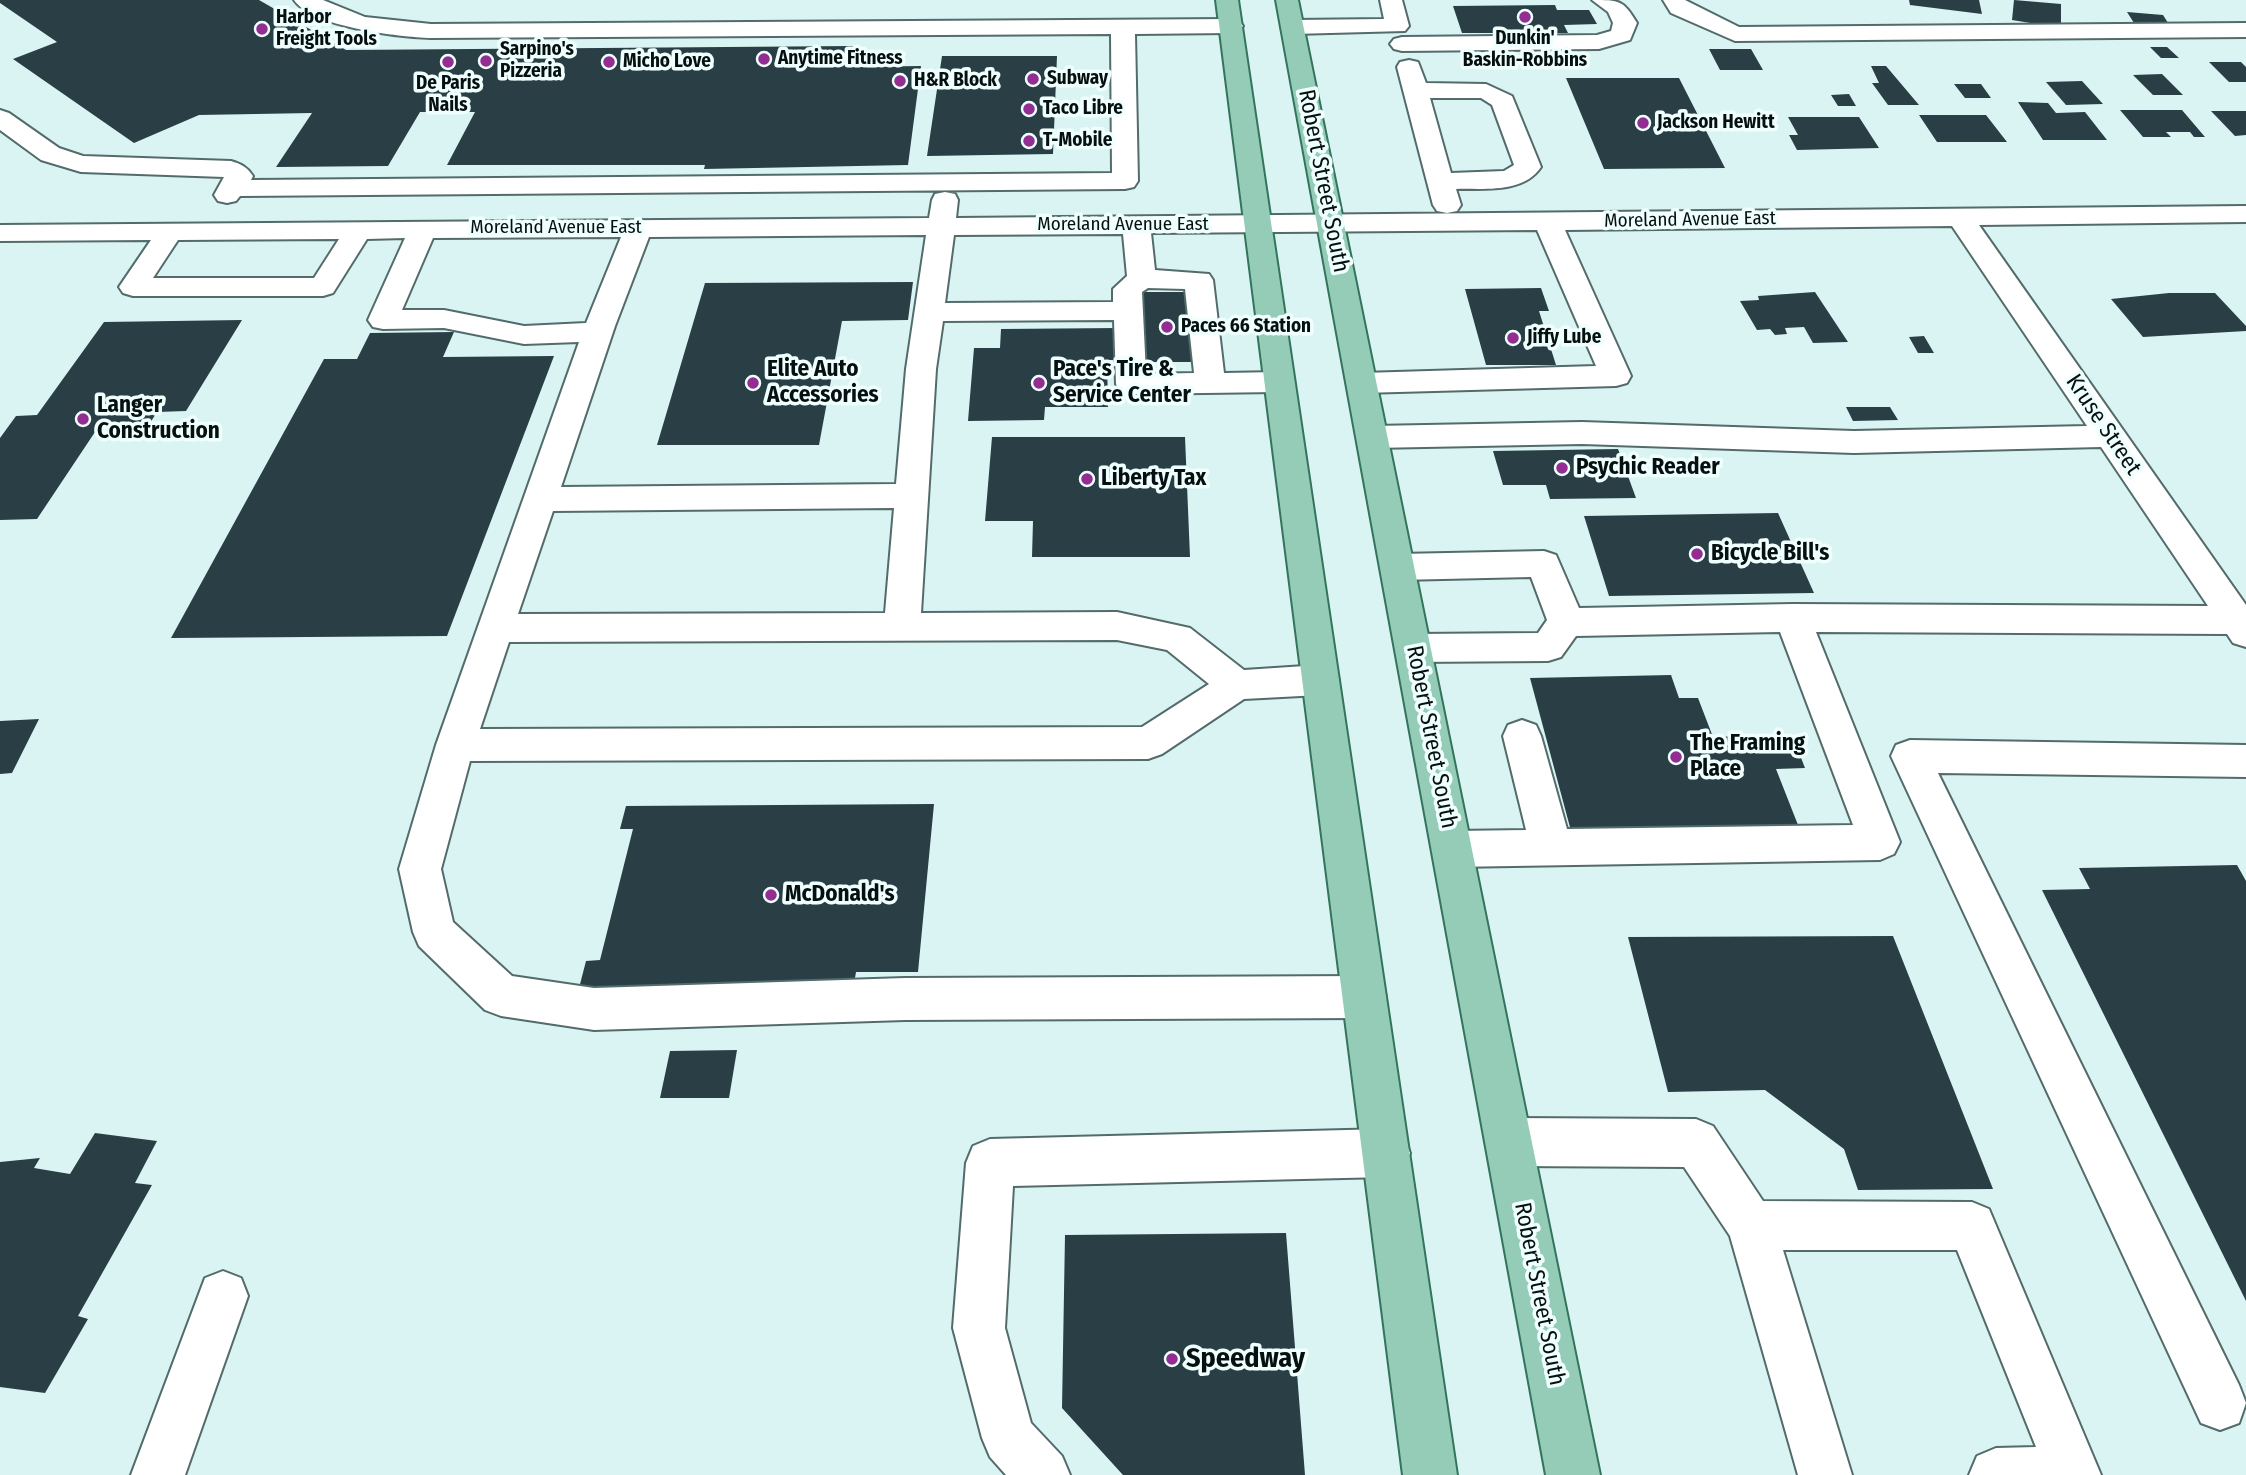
<!DOCTYPE html>
<html>
<head>
<meta charset="utf-8">
<style>
  body { margin:0 }
  canvas { display:block; background:#d9f4f3 }
</style>
</head>
<body>
<canvas width="2246" height="1475"></canvas>
<script>
const ctx = document.querySelector('canvas').getContext('2d');
ctx.lineJoin = 'round';
function fillPath(path, color) { ctx.fillStyle = color; ctx.fill(path, 'evenodd'); }
function trace(path, color, width, dash) { ctx.strokeStyle = color; ctx.lineWidth = width; ctx.lineCap = dash ? 'butt' : 'round'; ctx.setLineDash(dash || []); ctx.stroke(path); }
function label(font, color, halo, rows, align = 'center') {
  ctx.font = font + ' "Fira Sans Condensed",sans-serif'; ctx.lineWidth = 7; ctx.setLineDash([]); ctx.textBaseline = 'middle'; ctx.strokeStyle = halo; ctx.fillStyle = color; for (const [text, x, y, turn = 0] of rows) {
    ctx.save(); ctx.translate(x, y); ctx.rotate((+turn || 0) * Math.PI / 180); ctx.textAlign = isNaN(turn) ? turn : align; if (halo) ctx.strokeText(text, 0, 0); ctx.fillText(text, 0, 0); ctx.restore();
  }
}
const building = new Path2D(`
  M 0,0 L 259,0 L 346,50 L 853,46 L 849,67 L 921,66 L 908,165 L 704,169 L 705,165 L 447,165 L 475,112 L 420,112 L 388,166 L 276,167 L 312,113 L 199,115 L 134,143 L 13,59 L 57,42 L 0,3 Z
  M 1909,0 L 1979,0 L 1982,14 L 1910,5 Z
  M 2014,0 L 2061,4 L 2061,28 L 2012,20 Z
  M 1555,5 L 1557,10 L 1589,10 L 1597,24 L 1564,25 L 1568,33 L 1462,33 L 1453,6 Z
  M 2127,12 L 2163,15 L 2170,26 L 2134,23 Z
  M 2150,47 L 2167,47 L 2179,58 L 2161,58 Z
  M 1709,49 L 1751,49 L 1763,70 L 1720,70 Z
  M 942,56 L 1057,56 L 1053,154 L 927,156 Z
  M 2209,62 L 2241,62 L 2246,67 L 2246,82 L 2229,82 Z
  M 1871,66 L 1886,66 L 1919,105 L 1888,105 L 1872,83 L 1879,83 Z
  M 2162,74 L 2183,95 L 2153,95 L 2133,75 Z
  M 1566,78 L 1679,78 L 1725,168 L 1604,169 Z
  M 2082,81 L 2103,104 L 2066,105 L 2046,82 Z
  M 1954,84 L 1981,84 L 1991,98 L 1965,98 Z
  M 1849,94 L 1856,106 L 1838,106 L 1831,95 Z
  M 2018,102 L 2048,103 L 2056,113 L 2085,112 L 2107,140 L 2043,140 Z
  M 2120,110 L 2182,110 L 2205,137 L 2194,137 L 2190,132 L 2166,132 L 2171,137 L 2143,137 Z
  M 2211,111 L 2246,111 L 2246,135 L 2235,136 Z
  M 1919,115 L 1986,115 L 2007,142 L 1937,142 Z
  M 1788,117 L 1859,117 L 1879,148 L 1797,150 L 1789,135 L 1798,135 Z
  M 913,282 L 908,320 L 842,321 L 819,445 L 657,445 L 705,283 Z
  M 1541,288 L 1549,311 L 1539,311 L 1556,365 L 1486,365 L 1465,289 Z
  M 1139,292 L 1190,292 L 1195,362 L 1142,362 Z
  M 1815,292 L 1848,342 L 1813,343 L 1804,327 L 1785,328 L 1787,334 L 1775,335 L 1770,329 L 1757,330 L 1740,301 L 1759,300 L 1758,296 Z
  M 2169,293 L 2215,293 L 2246,326 L 2246,331 L 2143,337 L 2111,299 Z
  M 242,320 L 186,411 L 157,412 L 150,423 L 101,423 L 37,519 L 0,520 L 0,438 L 16,416 L 37,415 L 104,322 Z
  M 1118,328 L 1118,360 L 1107,360 L 1108,407 L 1045,407 L 1044,420 L 968,421 L 974,348 L 1000,348 L 1001,329 Z
  M 454,332 L 443,357 L 554,356 L 447,636 L 171,638 L 324,359 L 357,359 L 370,333 Z
  M 1924,336 L 1934,353 L 1918,353 L 1909,337 Z
  M 1846,407 L 1890,407 L 1898,420 L 1853,421 Z
  M 992,437 L 1185,437 L 1190,557 L 1032,557 L 1033,521 L 985,521 Z
  M 1618,449 L 1636,498 L 1550,499 L 1546,485 L 1503,485 L 1493,451 Z
  M 1778,513 L 1814,593 L 1609,596 L 1584,516 Z
  M 1671,675 L 1679,698 L 1698,698 L 1713,737 L 1766,735 L 1770,746 L 1796,745 L 1805,768 L 1776,769 L 1798,825 L 1571,831 L 1530,678 Z
  M 39,719 L 12,773 L 0,774 L 0,721 Z
  M 934,804 L 918,972 L 856,972 L 853,990 L 578,992 L 586,961 L 600,960 L 633,829 L 620,829 L 626,806 Z
  M 2237,865 L 2246,881 L 2246,1301 L 2042,890 L 2090,889 L 2079,868 Z
  M 1893,936 L 1993,1189 L 1858,1190 L 1844,1149 L 1765,1090 L 1668,1092 L 1628,937 Z
  M 737,1050 L 729,1098 L 660,1098 L 670,1051 Z
  M 95,1133 L 157,1141 L 135,1183 L 152,1185 L 78,1316 L 88,1319 L 45,1393 L 0,1387 L 0,1162 L 40,1158 L 34,1168 L 70,1174 Z
  M 1286,1233 L 1305,1475 L 1123,1475 L 1062,1408 L 1065,1235 Z`);
const minor = new Path2D(`
  M 294,0 L 323,0 L 365,17 L 431,24 L 1231,19 L 1239,21 L 1243,26 L 1239,31 L 1231,33 L 1135,34 L 1138,181 L 1134,187 L 1125,189 L 240,196 L 236,201 L 227,203 L 218,201 L 214,195 L 224,177 L 81,172 L 41,160 L 0,130 L 0,110 L 9,113 L 59,148 L 83,156 L 231,161 C 241,164 247,167 253,176 L 251,180 L 1112,173 L 1111,34 L 431,38 C 399,37 312,27 294,0 Z
  M 1380,0 L 1402,0 L 1409,26 L 1405,31 L 1293,34 L 1285,32 L 1281,27 L 1285,22 L 1293,20 L 1384,19 Z
  M 1592,0 C 1620,0 1623,0 1637,23 L 1630,40 L 1599,49 L 1402,51 L 1394,49 L 1390,44 L 1394,39 L 1402,37 L 1597,35 L 1611,31 L 1613,23 L 1608,12 Z
  M 1663,0 L 1685,0 L 1739,27 L 2246,23 L 2246,37 L 1735,41 L 1671,13 Z
  M 1409,60 L 1418,62 L 1426,83 L 1486,84 L 1512,96 L 1541,167 C 1523,194 1484,188 1456,189 L 1461,205 L 1457,211 L 1447,213 L 1437,211 L 1433,205 L 1397,67 L 1400,62 ZM 1430,98 L 1481,98 L 1492,105 L 1514,165 L 1504,171 L 1451,173 Z
  M 945,192 L 955,194 L 958,200 L 956,218 L 2246,206 L 2246,222 L 1979,225 L 2246,605 L 2246,647 L 2233,643 L 2227,634 L 1816,632 L 1900,842 L 1894,854 L 1880,860 L 1453,867 L 1439,862 L 1433,849 L 1439,836 L 1453,831 L 1526,830 L 1503,736 L 1508,725 L 1522,720 L 1536,725 L 1541,736 L 1567,829 L 1853,825 L 1780,632 L 1576,636 L 1561,657 L 1548,661 L 1414,662 L 1401,658 L 1396,648 L 1401,638 L 1414,634 L 1538,633 L 1547,620 L 1531,577 L 1399,580 L 1387,576 L 1382,567 L 1387,558 L 1399,554 L 1544,551 L 1556,555 L 1579,608 L 1793,604 L 2208,606 L 2101,447 L 1854,453 L 1582,444 L 1373,448 L 1362,445 L 1357,437 L 1362,429 L 1373,426 L 1582,422 L 1854,431 L 2087,426 L 1952,226 L 1565,230 L 1631,376 L 1627,383 L 1616,386 L 1362,393 L 1351,390 L 1347,383 L 1351,376 L 1362,373 L 1596,366 L 1537,230 L 1151,233 L 1155,270 L 1209,274 L 1213,280 L 1224,373 L 1278,372 L 1289,375 L 1293,382 L 1289,389 L 1278,392 L 1131,394 L 1120,391 L 1116,384 L 1114,320 L 943,321 L 936,369 L 921,613 L 1117,612 L 1190,628 L 1244,670 L 1320,665 L 1333,670 L 1339,680 L 1333,690 L 1320,695 L 1244,699 L 1162,754 L 1148,759 L 470,761 L 441,869 L 453,922 L 512,976 L 594,988 L 905,978 L 1364,976 L 1380,982 L 1386,997 L 1380,1012 L 1364,1018 L 905,1020 L 594,1030 L 501,1016 L 485,1010 L 419,946 L 413,932 L 399,869 L 436,745 L 579,342 L 524,344 L 444,328 L 383,329 L 373,327 L 368,320 L 405,238 L 367,239 L 333,293 L 323,296 L 133,296 L 123,293 L 119,287 L 151,240 L 0,241 L 0,225 L 929,218 L 932,200 L 935,194 ZM 1123,234 L 1127,276 L 1113,289 L 1113,302 L 945,303 L 954,235 ZM 926,235 L 906,369 L 896,484 L 561,487 L 615,326 L 649,237 ZM 621,237 L 586,323 L 524,326 L 444,310 L 402,310 L 433,238 ZM 339,239 L 314,278 L 153,278 L 178,240 ZM 1148,288 L 1185,289 L 1194,373 L 1146,374 L 1142,292 ZM 894,508 L 885,613 L 518,614 L 553,511 ZM 1117,640 L 1167,650 L 1209,684 L 1142,727 L 480,729 L 509,642 Z
  M 1910,740 L 2246,745 L 2246,777 L 1938,773 L 2239,1385 L 2246,1403 L 2239,1423 L 2220,1430 L 2201,1423 L 1891,756 L 1896,745 Z
  M 1510,1118 L 1696,1119 L 1713,1126 L 1763,1201 L 1972,1202 L 1989,1209 L 2101,1475 L 1969,1475 L 1977,1456 L 1996,1448 L 2036,1447 L 1957,1250 L 1783,1250 L 1852,1475 L 1798,1475 L 1730,1236 L 1684,1167 L 1510,1166 L 1493,1159 L 1486,1142 L 1493,1125 Z
  M 1386,1129 L 1403,1136 L 1410,1153 L 1403,1170 L 1386,1177 L 1013,1186 L 1005,1328 L 1031,1423 L 1062,1456 L 1070,1475 L 1006,1475 L 990,1457 L 982,1438 L 953,1328 L 966,1163 L 973,1146 L 990,1139 Z
  M 223,1271 L 241,1278 L 248,1296 L 185,1475 L 131,1475 L 205,1278 Z`);
const major = new Path2D(`
  M 1216,0 L 1238,0 L 1457,1475 L 1403,1475 Z
  M 1276,0 L 1298,0 L 1600,1475 L 1546,1475 Z`);
const markers = [
  [1525,17,7,"#932d92"],
  [262,29,7,"#932d92"],
  [764,59,7,"#932d92"],
  [486,61,7,"#932d92"],
  [448,62,7,"#932d92"],
  [609,62,7,"#932d92"],
  [1033,79,7,"#932d92"],
  [900,81,7,"#932d92"],
  [1029,109,7,"#932d92"],
  [1643,123,7,"#932d92"],
  [1029,141,7,"#932d92"],
  [1167,327,7,"#932d92"],
  [1513,338,7,"#932d92"],
  [753,383,7,"#932d92"],
  [1039,383,7,"#932d92"],
  [83,419,7,"#932d92"],
  [1562,468,7,"#932d92"],
  [1087,479,7,"#932d92"],
  [1697,554,7,"#932d92"],
  [1676,757,7,"#932d92"],
  [771,895,7,"#932d92"],
  [1172,1359,7,"#932d92"]
];
const farPoinames = [
  ["Harbor",276,18],
  ["Freight Tools",276,40],
  ["Dunkin'",1525,39,"center"],
  ["Baskin-Robbins",1525,61,"center"],
  ["Sarpino's",500,50],
  ["Pizzeria",500,72],
  ["Anytime Fitness",778,59],
  ["Micho Love",623,62],
  ["Subway",1047,79],
  ["H&R Block",914,81],
  ["De Paris",448,84,"center"],
  ["Nails",448,106,"center"],
  ["Taco Libre",1043,109],
  ["Jackson Hewitt",1657,123],
  ["T-Mobile",1043,141],
  ["Paces 66 Station",1181,327],
  ["Jiffy Lube",1527,338]
];
const farStreetnames = [
  ["Moreland Avenue East",1690,220,-1],
  ["Moreland Avenue East",1123,225],
  ["Moreland Avenue East",556,228]
];
const streetNames = [
  ["Robert Street South",1323,181,79],
  ["Kruse Street",2103,425,56],
  ["Robert Street South",1431,737,79],
  ["Robert Street South",1539,1294,79]
];
const poiNames = [
  ["Elite Auto",767,370],
  ["Accessories",767,396],
  ["Pace's Tire &",1053,370],
  ["Service Center",1053,396],
  ["Langer",97,406],
  ["Construction",97,432],
  ["Psychic Reader",1576,468],
  ["Liberty Tax",1101,479],
  ["Bicycle Bill's",1711,554],
  ["The Framing",1690,744],
  ["Place",1690,770],
  ["McDonald's",785,895]
];
const nearPoinames = [
  ["Speedway",1186,1359]
];
fillPath(building, '#2a3f45');
trace(minor, '#536b6a', 4);
trace(major, '#34745d', 4);
fillPath(minor, '#fff');
fillPath(major, '#94ccb7');
for (const [x, y, r, color] of markers) { const dot = new Path2D(); dot.arc(x, y, r, 0, 2 * Math.PI); ctx.fillStyle = color; ctx.fill(dot); trace(dot, '#effffe', 2.5); }
label('bold 19px', '#071010', '#effffe', farPoinames, 'left');
label('19px', '#071010', '#effffe', farStreetnames);
label('23px', '#071010', '#effffe', streetNames);
label('bold 23px', '#071010', '#effffe', poiNames, 'left');
label('bold 28px', '#071010', '#effffe', nearPoinames, 'left');
</script>
</body>
</html>
